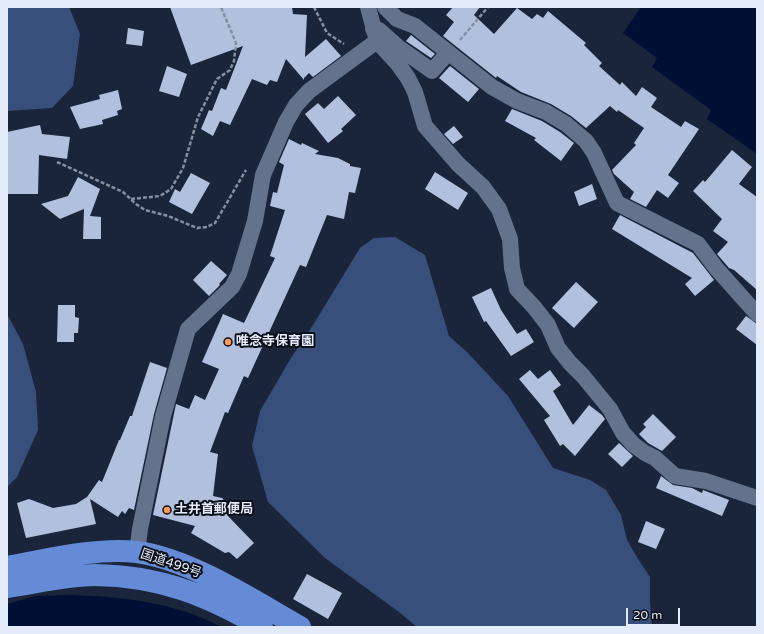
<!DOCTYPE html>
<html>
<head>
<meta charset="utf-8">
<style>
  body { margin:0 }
  #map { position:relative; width:764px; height:634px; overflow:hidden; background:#1a253b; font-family:"Varela Round",sans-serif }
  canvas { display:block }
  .frame { position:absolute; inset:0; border:8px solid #e4ecfb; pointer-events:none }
  .scale { position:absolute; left:626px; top:608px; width:54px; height:18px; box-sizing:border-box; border:2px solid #e4ecfb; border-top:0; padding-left:5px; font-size:12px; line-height:14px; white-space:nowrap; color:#e4ecfb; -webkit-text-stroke:3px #090e18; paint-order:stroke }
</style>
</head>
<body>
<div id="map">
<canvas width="764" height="634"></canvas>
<div class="frame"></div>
<div class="scale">20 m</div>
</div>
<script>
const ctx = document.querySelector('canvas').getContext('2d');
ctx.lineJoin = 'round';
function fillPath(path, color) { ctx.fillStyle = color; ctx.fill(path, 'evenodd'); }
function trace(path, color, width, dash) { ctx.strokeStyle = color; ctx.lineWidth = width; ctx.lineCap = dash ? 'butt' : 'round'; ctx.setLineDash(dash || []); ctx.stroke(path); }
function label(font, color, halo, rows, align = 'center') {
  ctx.font = font + ' "Varela Round","Noto Sans JP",sans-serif'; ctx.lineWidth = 4; ctx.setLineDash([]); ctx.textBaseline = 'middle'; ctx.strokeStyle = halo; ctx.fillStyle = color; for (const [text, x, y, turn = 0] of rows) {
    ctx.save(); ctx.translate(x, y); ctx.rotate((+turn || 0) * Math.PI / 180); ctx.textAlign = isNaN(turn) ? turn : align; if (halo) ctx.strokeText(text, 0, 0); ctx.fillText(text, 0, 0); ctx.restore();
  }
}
const forest = new Path2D(`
  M 7,7 L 69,7 L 80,34 L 73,86 L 52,108 L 7,111 Z
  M 395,237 L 425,255 L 449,336 L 468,353 L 508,396 L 553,468 L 590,480 L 606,490 L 621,515 L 627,540 L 638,559 L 650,577 L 650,602 L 652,627 L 417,627 L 399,612 L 325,558 L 268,502 L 252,446 L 260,411 L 291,358 L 313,325 L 360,248 L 374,238 Z
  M 7,314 L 23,344 L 36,392 L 38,430 L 17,477 L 7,487 Z`);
const water = new Path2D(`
  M 641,7 L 757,7 L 757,154 L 707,119 L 711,110 L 652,67 L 657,58 L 623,33 Z
  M 73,595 C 122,597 176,602 221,627 L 7,627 L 7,604 L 36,596 Z`);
const building = new Path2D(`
  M 170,7 L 292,7 L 293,14 L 307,15 L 305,57 L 326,39 L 341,56 L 313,77 L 309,73 L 304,78 L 304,80 L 286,59 L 277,82 L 270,80 L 267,85 L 252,79 L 230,125 L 220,121 L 213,136 L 201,129 L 209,110 L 212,111 L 221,88 L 226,90 L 243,46 L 191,65 Z
  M 453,7 L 480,7 L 474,15 L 494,34 L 517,8 L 532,19 L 537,14 L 543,18 L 548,11 L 586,43 L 584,45 L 602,63 L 599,66 L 620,85 L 622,82 L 636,96 L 642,87 L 657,98 L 651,107 L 681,127 L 685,121 L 699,129 L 668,175 L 679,183 L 668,198 L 657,190 L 646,207 L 630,199 L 634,192 L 614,174 L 612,170 L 636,145 L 634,143 L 644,128 L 618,110 L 617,112 L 610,106 L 586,128 L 571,116 L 551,104 L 521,92 L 497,76 L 496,78 L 443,36 L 454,22 L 446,15 Z
  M 128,28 L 144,31 L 142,46 L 126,44 Z
  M 411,35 L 435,54 L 431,58 L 406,41 Z
  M 167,66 L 187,74 L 179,97 L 159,91 Z
  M 450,66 L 479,89 L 468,102 L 439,78 Z
  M 118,90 L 122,109 L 117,111 L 118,115 L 102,120 L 103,124 L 80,129 L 70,107 L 100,99 L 99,95 Z
  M 338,96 L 356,115 L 341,129 L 343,131 L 328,143 L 305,114 L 318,103 L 324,109 Z
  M 512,109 L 542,121 L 560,132 L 574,143 L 561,161 L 534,140 L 536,138 L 505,121 Z
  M 40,125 L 42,134 L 70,137 L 67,159 L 39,155 L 38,194 L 7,194 L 7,132 Z
  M 454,126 L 463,137 L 453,144 L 444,134 Z
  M 289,139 L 301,145 L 302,143 L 319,151 L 315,154 L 338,158 L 350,164 L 350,166 L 361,168 L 355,193 L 349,192 L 344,219 L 327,215 L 306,267 L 300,265 L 248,378 L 244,376 L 228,413 L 225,412 L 210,452 L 218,454 L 213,496 L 222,498 L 232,509 L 228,516 L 254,543 L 237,559 L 229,552 L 225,553 L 191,533 L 195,526 L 153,515 L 176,404 L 189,409 L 195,395 L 205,400 L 219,369 L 202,362 L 223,314 L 244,323 L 275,258 L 270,256 L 285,210 L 270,206 L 273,192 L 277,193 L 284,165 L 279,162 Z
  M 732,150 L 752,167 L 739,184 L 757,197 L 757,290 L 734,270 L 729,268 L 717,254 L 728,242 L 713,231 L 722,219 L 693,191 L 703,180 L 705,182 Z
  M 435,172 L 468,193 L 458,210 L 425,189 Z
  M 191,173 L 210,183 L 192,214 L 169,202 L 175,189 L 180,192 Z
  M 78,177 L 100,189 L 90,216 L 101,217 L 101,239 L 83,239 L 84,209 L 60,219 L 41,204 L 68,196 Z
  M 592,184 L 597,199 L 579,206 L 574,192 Z
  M 620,215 L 693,253 L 714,280 L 695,296 L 685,284 L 692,278 L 612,229 Z
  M 211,261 L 227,275 L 219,284 L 220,285 L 209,296 L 193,280 Z
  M 576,282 L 598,302 L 574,328 L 552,308 Z
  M 491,288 L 501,310 L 517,334 L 526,329 L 534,342 L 511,356 L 486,321 L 484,322 L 472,297 Z
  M 58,305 L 75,305 L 75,317 L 79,318 L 78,333 L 74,333 L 74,342 L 57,342 Z
  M 746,316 L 757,324 L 757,345 L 736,329 Z
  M 150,362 L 167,368 L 154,414 L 134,510 L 129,508 L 125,514 L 122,511 L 118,517 L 90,499 L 96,524 L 26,538 L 17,503 L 29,499 L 53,508 L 76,504 L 87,497 L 99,480 L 102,482 L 119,440 L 120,440 L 130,416 L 132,416 Z
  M 530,370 L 538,379 L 550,370 L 561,385 L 553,391 L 573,425 L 589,405 L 602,415 L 605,419 L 575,456 L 563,444 L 560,446 L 544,420 L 550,416 L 519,379 Z
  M 653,414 L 676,437 L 662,451 L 648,443 L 639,434 L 646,427 L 643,424 Z
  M 619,443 L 633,456 L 622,467 L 608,454 Z
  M 661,476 L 673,485 L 692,488 L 702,493 L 703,490 L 729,500 L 722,516 L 656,488 Z
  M 646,521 L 665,529 L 656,549 L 638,542 Z
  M 307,574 L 342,593 L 328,619 L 293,599 Z`);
const path = new Path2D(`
  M 314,7 L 327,33 L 344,44
  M 460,40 L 488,7
  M 57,162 L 123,192 L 136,204 L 145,210 L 168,216 L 197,228 L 207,227 L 215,223 L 246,170
  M 131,199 L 160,196 L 171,189 L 183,168 L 198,117 L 217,79 L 230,70 L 234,61 L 236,43 L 221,7`);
const street = new Path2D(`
  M 368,7 L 377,41 L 398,64 L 408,78 L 415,92 L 425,126 L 458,164 L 483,187 L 499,209 L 510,239 L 512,268 L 517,289 L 534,307 L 548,325 L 558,348 L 570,363 L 583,376 L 610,409 L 623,433 L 634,445 L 645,453 L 655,458 L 675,476 L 706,481 L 757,498
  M 385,7 L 397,19 L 415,26 L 492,87 L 517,101 L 546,112 L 566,124 L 586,141 L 594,153 L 617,203 L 698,244 L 716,268 L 757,314
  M 373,29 L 379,30 L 398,47 L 432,71 L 448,53
  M 137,552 L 140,529 L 163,416 L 188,329 L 232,287 L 239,274 L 255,221 L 263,175 L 286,122 L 296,105 L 309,91 L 377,41`);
const highway = new Path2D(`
  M 7,567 C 45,560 99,547 137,552 C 190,559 254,601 300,627
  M 7,587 C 36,583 66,575 95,575 C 160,576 207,595 262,627`);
const markers = [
  [228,342,4,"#fe9b59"],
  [167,510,4,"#fe9b59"]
];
const poiNames = [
  ["唯念寺保育園",236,342],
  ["土井首郵便局",175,510]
];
const streetNames = [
  ["国道499号",171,564,19]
];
fillPath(forest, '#394f7b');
fillPath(water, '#020f35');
fillPath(building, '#b1c0dd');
trace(path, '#858fa1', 2.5, [4, 2]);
trace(street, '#64728c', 16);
trace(highway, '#658bd6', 22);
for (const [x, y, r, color] of markers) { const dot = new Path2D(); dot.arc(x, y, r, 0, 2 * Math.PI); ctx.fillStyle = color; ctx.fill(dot); trace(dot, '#090e18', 1.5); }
label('bold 13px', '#e4ecfb', '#090e18', poiNames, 'left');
label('13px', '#e4ecfb', '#090e18', streetNames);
</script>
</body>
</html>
